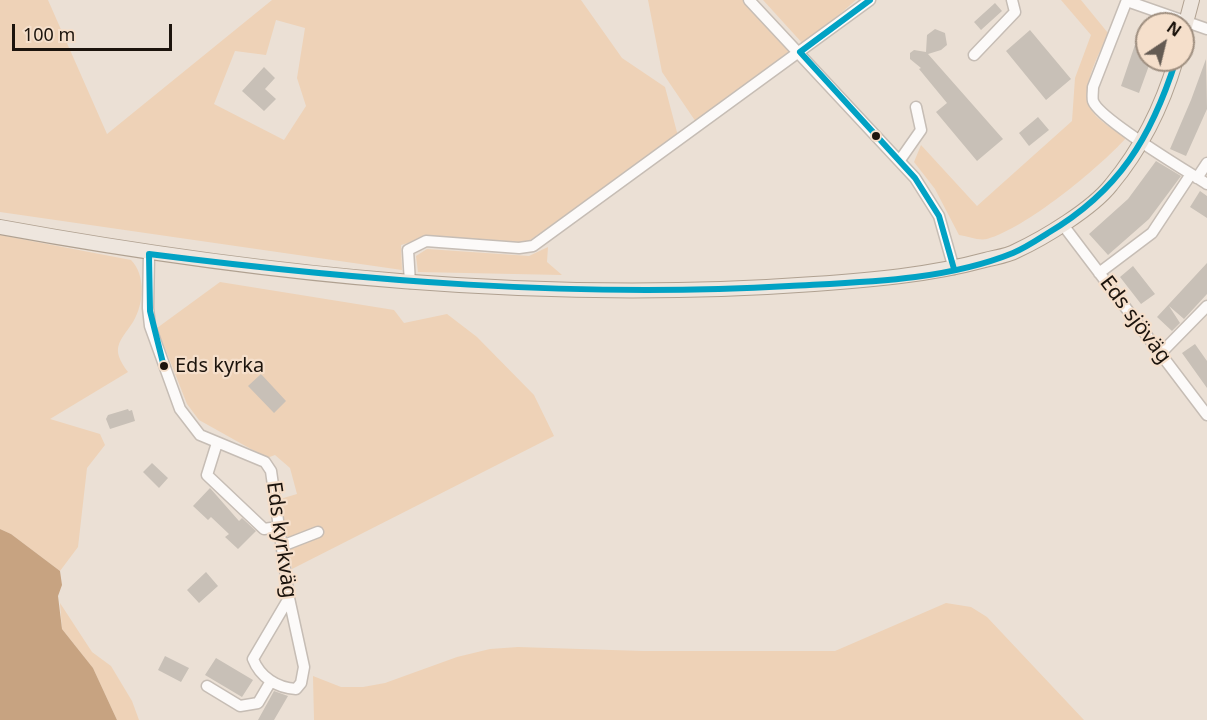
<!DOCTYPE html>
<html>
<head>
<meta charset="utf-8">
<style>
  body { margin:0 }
  #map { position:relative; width:1207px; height:720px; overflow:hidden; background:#ebe0d5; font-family:"Noto Sans",sans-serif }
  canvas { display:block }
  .north { position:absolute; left:1135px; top:12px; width:60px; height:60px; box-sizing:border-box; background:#f5dfcb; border:2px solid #9e8e7f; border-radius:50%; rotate:35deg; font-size:16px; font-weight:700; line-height:24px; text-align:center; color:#1c140d }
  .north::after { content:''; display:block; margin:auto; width:21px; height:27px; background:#645b53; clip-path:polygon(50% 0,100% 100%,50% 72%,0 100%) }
  .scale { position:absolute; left:12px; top:24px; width:160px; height:27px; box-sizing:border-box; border:3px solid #1c140d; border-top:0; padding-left:8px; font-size:18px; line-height:21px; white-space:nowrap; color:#1c140d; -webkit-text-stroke:4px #f5dfcb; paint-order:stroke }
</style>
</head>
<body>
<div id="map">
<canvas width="1207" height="720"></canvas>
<div class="north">N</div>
<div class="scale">100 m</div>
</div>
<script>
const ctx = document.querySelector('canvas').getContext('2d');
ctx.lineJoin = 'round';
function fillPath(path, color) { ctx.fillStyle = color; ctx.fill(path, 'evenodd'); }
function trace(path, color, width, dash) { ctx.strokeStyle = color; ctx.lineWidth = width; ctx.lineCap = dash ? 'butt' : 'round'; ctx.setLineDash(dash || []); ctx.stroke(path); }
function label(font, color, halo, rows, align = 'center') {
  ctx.font = font + ' "Noto Sans",sans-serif'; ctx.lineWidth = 4.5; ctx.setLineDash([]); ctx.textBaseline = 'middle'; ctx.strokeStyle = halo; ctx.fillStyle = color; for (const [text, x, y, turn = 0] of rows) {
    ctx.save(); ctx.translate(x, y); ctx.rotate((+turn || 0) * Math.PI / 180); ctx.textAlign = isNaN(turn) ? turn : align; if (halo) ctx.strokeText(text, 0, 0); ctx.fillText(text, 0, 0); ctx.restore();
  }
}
const green = new Path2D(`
  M 0,0 L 48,0 L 107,134 L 272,0 L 581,0 L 622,58 L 665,87 L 678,136 L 526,243 L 425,238 L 401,245 L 402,270 L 0,212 ZM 276,20 L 305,28 L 297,78 L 306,106 L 284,140 L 214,104 L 235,51 L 266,55 Z
  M 648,0 L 743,0 L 793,54 L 696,122 L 662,72 Z
  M 763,0 L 856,0 L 804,45 Z
  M 1061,0 L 1081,0 L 1108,33 C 1099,56 1075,93 1096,116 C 1104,124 1116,131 1126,138 C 1098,169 1026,228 987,239 C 979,241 967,236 959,235 L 935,189 L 914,162 L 921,145 L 977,206 L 1072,121 L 1075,78 L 1091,35 Z
  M 0,235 L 131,260 C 146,275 144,304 133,322 C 119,343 110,348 128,372 L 50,419 L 100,434 L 105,445 L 87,468 L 78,547 L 60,571 L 11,534 L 0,529 Z
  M 548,247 L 547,262 L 562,275 L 418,272 L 416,256 L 427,249 L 529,256 Z
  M 220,282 L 394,310 L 404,323 L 447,314 L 477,337 L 534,395 L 554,436 L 292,569 L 280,499 L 297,494 L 290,468 L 275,455 L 267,458 L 199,420 L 187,404 L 157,328 Z
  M 60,603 L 92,652 L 111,666 L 132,701 L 139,720 L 117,720 L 93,668 L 62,629 Z
  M 946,603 L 971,607 L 987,617 L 1084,720 L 314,720 L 313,676 L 341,687 L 363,687 L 385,683 L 457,657 L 490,649 L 518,647 L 643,651 L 835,651 Z`);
const water = new Path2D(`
  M 0,529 L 11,534 L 60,571 L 62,585 L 58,596 L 62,629 L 93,668 L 117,720 L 0,720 Z`);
const building = new Path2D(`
  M 995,3 L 1002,11 L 981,30 L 974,22 Z
  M 935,29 L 945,33 L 947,45 L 941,50 L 928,54 L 1003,139 L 977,161 L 936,112 L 947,103 L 919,69 L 921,68 L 910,59 L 910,53 L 914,50 L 926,52 L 927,35 Z
  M 1030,30 L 1071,79 L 1046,100 L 1006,51 Z
  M 1139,33 L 1147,35 L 1147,60 L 1151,60 L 1139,93 L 1121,86 Z
  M 1206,59 L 1207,109 L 1186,156 L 1170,149 L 1191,100 Z
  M 264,67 L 275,78 L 265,89 L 276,99 L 264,111 L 242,91 Z
  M 1038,117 L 1049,130 L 1029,146 L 1019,133 Z
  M 1156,161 L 1181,176 L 1149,219 L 1108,255 L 1089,234 L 1128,199 Z
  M 1200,191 L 1207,196 L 1207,218 L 1190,207 Z
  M 1207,263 L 1207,294 L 1184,319 L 1169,306 L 1180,323 L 1172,331 L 1157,317 Z
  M 1133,266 L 1155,294 L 1141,304 L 1120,277 Z
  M 1195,344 L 1207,361 L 1207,388 L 1182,353 Z
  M 261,374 L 286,401 L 274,413 L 248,386 Z
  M 128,409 L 129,411 L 132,410 L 135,421 L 110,429 L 106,419 L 108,415 Z
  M 152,463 L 168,478 L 159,488 L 143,472 Z
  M 210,488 L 239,521 L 242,518 L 256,531 L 238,549 L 225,537 L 229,534 L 211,517 L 208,520 L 193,506 Z
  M 206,572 L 218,586 L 199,603 L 187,590 Z
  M 165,656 L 189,668 L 181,682 L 158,670 Z
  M 216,658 L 253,680 L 242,697 L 205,675 Z
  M 274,691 L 288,696 L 274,720 L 258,720 Z`);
const minor = new Path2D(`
  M 749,0 L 915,178 L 939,216 L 954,269
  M 1127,0 L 1093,87 C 1093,91 1092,98 1093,101 C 1099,119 1187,171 1207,184
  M 1127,1 L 1207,29
  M 974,55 L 1015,12 L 1012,0
  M 900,160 L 921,130 L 916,107
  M 1197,178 L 1207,163
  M 1063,225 L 1207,415
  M 149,254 L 148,308 L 150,326 L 180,409 L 200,435 L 265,462 L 271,471 L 289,598 L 304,667 L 301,683 L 296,689 C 277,688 260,677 253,659 L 289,598
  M 1099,273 L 1152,233 L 1191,174
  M 410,283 L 408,250 L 426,241 L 519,248 L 533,246 L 870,0
  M 1160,354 L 1207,306
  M 217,443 L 207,475 L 264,529 L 278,527
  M 282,546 L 318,532
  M 207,686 L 240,706 L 258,703 L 271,681`);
const major = new Path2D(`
  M 1183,34 L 1192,0
  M 0,227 C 268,276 541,304 814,284 C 871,280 930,275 985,260 C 996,257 1007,256 1016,251 C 1044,238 1092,209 1111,185 C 1141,149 1163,104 1176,60`);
const bus1 = new Path2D(`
  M 800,52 L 915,178 L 939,216 L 954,269
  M 800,52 L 870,0
  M 149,254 C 362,281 575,298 789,286 C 863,282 944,281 1013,253 C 1025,248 1037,240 1048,233 C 1119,191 1151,138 1176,60
  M 149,254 L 150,311 L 164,367`);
const markers = [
  [876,136,5,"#1c140d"],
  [164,366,5,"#1c140d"]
];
const busNames = [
  ["Eds kyrka",175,366]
];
const streetNames = [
  ["Eds sjöväg",1135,320,53],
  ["Eds kyrkväg",281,540,82]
];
fillPath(green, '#eed2b7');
fillPath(water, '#c7a381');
fillPath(building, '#c8c0b7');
trace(minor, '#c6bdb5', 13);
trace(major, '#b0a191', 16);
trace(minor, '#fcfaf9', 10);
trace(major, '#eee6de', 14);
trace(bus1, '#01a2c4', 6);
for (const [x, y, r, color] of markers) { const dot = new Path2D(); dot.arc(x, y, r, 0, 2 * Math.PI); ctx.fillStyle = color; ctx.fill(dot); trace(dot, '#f5dfcb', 2); }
label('20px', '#1c140d', '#f5dfcb', busNames, 'left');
label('21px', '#1c140d', '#f5dfcb', streetNames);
</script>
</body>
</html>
